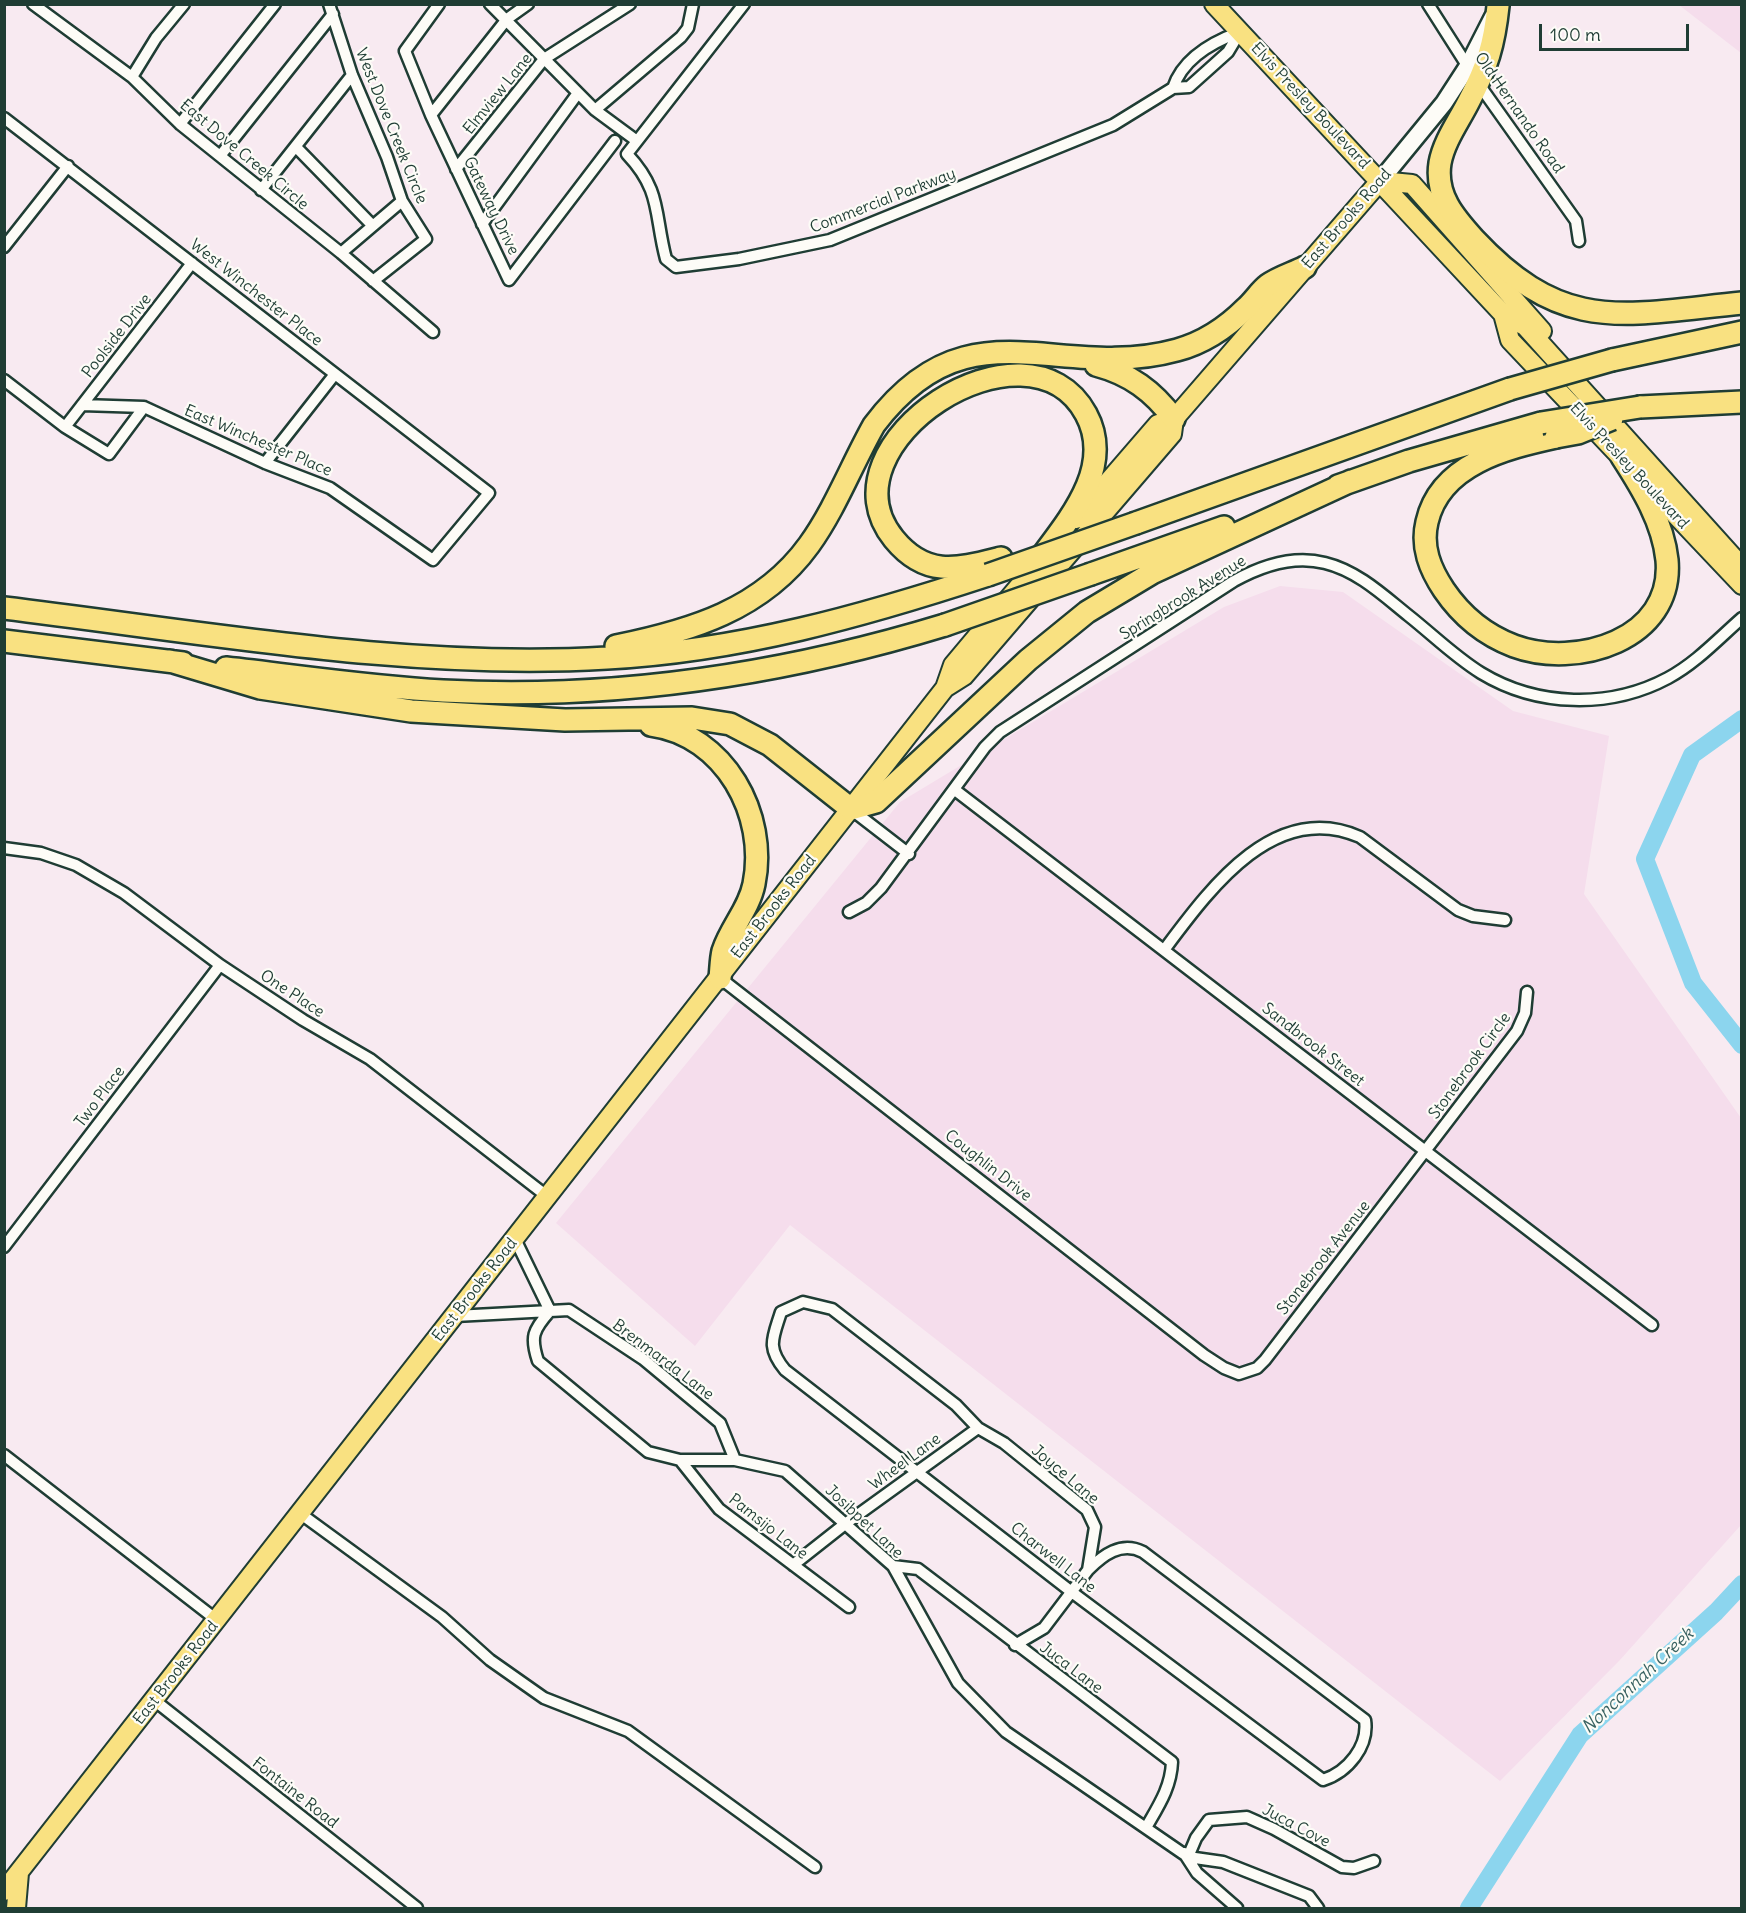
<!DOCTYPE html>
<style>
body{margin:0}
#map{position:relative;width:1746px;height:1913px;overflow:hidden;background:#f8eaf1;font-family:Delius,sans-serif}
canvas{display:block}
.frame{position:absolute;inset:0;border:6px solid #1f3d34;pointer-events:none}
.scale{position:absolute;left:1539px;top:24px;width:150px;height:27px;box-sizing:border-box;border:3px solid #1f3d34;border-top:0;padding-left:8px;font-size:18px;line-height:21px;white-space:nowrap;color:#1f3d34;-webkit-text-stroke:4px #fdfcf7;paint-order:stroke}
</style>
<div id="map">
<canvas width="1746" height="1913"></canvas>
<div class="frame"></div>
<div class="scale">100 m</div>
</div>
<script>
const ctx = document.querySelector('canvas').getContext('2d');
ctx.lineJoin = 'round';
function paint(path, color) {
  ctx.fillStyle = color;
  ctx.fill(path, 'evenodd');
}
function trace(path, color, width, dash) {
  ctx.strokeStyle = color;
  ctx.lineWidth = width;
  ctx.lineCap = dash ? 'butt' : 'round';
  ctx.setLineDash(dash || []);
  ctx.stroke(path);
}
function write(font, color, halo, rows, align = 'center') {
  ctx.font = font + ' Delius,sans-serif';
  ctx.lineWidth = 4.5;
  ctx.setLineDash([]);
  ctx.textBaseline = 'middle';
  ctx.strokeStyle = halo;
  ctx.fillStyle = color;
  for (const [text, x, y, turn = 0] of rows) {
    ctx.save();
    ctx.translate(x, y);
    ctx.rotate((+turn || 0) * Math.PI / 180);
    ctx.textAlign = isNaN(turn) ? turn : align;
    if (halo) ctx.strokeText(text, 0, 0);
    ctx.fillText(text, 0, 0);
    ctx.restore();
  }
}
const built = new Path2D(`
 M1679 5H1741V53Z
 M1280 586 1343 592 1513 711 1609 736 1584 894 1741 1118V1525L1619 1661 1500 1781 790 1225 695 1346 556 1223 900 802 1224 607Z`);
const river = new Path2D(`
 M1742 719 1692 755 1645 859 1693 983 1742 1045
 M1469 1908 1580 1735 1716 1612 1742 1584`);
const street = new Path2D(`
 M33 4 132 77 180 124 341 253 433 332
 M329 4 352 75 387 157 402 201 426 239 373 281
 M439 4 405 51 431 115 509 280 615 141
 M490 4 595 110 637 141
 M744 4 627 154C662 191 654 214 666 259L676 267 739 259 830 240 1113 125 1173 88
 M1428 4 1470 70
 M1240 32 1228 52 1189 87 1173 88C1183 58 1212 42 1240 32Z
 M132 77 156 38 184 4
 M1478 83 1576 221 1579 241
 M595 110 681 37 688 28 693 4
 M431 115 507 19 528 4
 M4 118 489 493 433 560 330 488 265 463 144 407 82 405
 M180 124 275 4
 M296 147 372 225
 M220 156 333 14
 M456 169 544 59 630 4
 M261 190 352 75
 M482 224 578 93
 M4 247 68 166
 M341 253 402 201
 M4 380 65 427 109 454 144 407
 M65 427 192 263
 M265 463 335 374
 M955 790 1652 1325
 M852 810 909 854
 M4 848 41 853 76 865 124 893 220 965 303 1020 370 1059 548 1197
 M849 912 866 903 881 888 985 747 1000 732 1234 581C1261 566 1294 555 1325 563 1358 571 1384 596 1409 616 1433 635 1455 657 1481 673 1537 707 1610 709 1668 678 1696 663 1718 639 1742 618
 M1164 950C1209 890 1274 799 1360 837L1458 910 1473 916 1505 920
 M720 978 1204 1355 1224 1368 1239 1374 1257 1368 1265 1360 1517 1031 1525 1013 1527 992
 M515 1239 550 1311
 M4 1247 220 965
 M803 1302 832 1309 956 1405 978 1428 1004 1443 1087 1510 1095 1527 1088 1570C1103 1555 1121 1541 1143 1552L1365 1720C1369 1746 1348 1772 1323 1780L1073 1593 785 1370C766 1347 773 1338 781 1312Z
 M550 1311C533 1330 530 1337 538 1361L648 1452 680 1460H735L785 1471 893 1566 958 1683 1006 1732 1188 1857 1223 1862 1309 1896 1318 1908
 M455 1316 569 1310 643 1359 720 1423 735 1460
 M4 1455 218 1621
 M680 1460 719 1509 849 1607
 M301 1514 442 1617 490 1660 544 1698 628 1731 815 1867
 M793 1565 845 1524 978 1428
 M893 1566 918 1569 1172 1762C1171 1787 1159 1805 1147 1826
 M1015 1645 1044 1628 1088 1570
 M154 1700 417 1908
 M1184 1853 1197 1873 1237 1908
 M1188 1857 1196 1838 1209 1820 1247 1817 1274 1829 1342 1867 1354 1868 1374 1861`);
const secondary = new Path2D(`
 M1380 181 1444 103 1468 66 1493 17`);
const primary = new Path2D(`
 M1214 4 1503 314 1525 326 1742 567
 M1380 181 1412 184 1542 331
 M1503 314 1510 340 1742 585
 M1076 519 1158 424 1174 419
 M945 688 964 676 1172 434 1174 419 1380 181
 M4 1891 945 688 953 665 1041 560
 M16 1908 19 1873`);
const highway = new Path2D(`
 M1498 6C1494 45 1487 67 1469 101 1459 121 1444 141 1440 163 1435 195 1454 217 1474 239 1564 335 1622 315 1742 303
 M1612 360 1742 332
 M1096 365C1130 374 1153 391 1174 419
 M1640 407 1742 402
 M1556 437C1506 448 1440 464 1427 522 1421 547 1430 569 1444 590 1461 615 1485 635 1514 646 1576 669 1674 640 1667 560 1663 522 1642 488 1622 457
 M1338 486 1409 461 1541 423
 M1136 523 1510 389
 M1001 558C957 569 926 578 894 539 816 444 1028 307 1086 414 1117 471 1062 527 1031 571
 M1091 574 1224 527
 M4 608C203 632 408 670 607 658 739 651 863 616 988 575
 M4 641 183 663
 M616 646C690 631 762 610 809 545 835 509 852 464 874 425 969 299 1057 383 1177 350 1203 343 1227 327 1246 308 1254 301 1260 291 1268 285 1279 277 1294 273 1305 267
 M170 661 260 688 411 711 565 720 692 718 730 724 770 745 851 809 876 802 1028 660 1087 612 1152 573 1351 481
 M226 668C298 676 370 687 443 691 615 700 781 675 945 625
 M651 725C725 735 768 815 754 884 749 909 731 927 723 951 721 959 721 969 720 978`);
const highwayBridge = new Path2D(`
 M1510 389 1612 360
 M1541 423 1640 407
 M1556 437 1578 433 1612 419
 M988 575 1136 523
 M945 625 1091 574`);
const streetNames = [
 ["Elmview Lane",498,94,-51],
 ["Elvis Presley Boulevard",1310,106,47],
 ["Old Hernando Road",1519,113,55],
 ["West Dove Creek Circle",391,126,68],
 ["East Dove Creek Circle",244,155,40],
 ["Commercial Parkway",883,201,-21],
 ["Gateway Drive",491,206,64],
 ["East Brooks Road",1347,219,-49],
 ["West Winchester Place",256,293,38],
 ["Poolside Drive",117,336,-52],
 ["East Winchester Place",258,441,23],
 ["Elvis Presley Boulevard",1629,466,47],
 ["Springbrook Avenue",1183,598,-32],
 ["East Brooks Road",774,907,-52],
 ["One Place",292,994,33],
 ["Sandbrook Street",1313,1045,38],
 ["Stonebrook Circle",1470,1066,-54],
 ["Two Place",100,1097,-53],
 ["Coughlin Drive",988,1166,38],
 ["Stonebrook Avenue",1324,1258,-52],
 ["East Brooks Road",475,1290,-52],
 ["Brenmarda Lane",663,1360,37],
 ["Wheel Lane",905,1462,-36],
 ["Joyce Lane",1065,1475,40],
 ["Josibpet Lane",864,1522,43],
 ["Pamsijo Lane",768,1527,38],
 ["Charwell Lane",1053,1558,38],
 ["Juca Lane",1071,1668,37],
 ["East Brooks Road",176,1673,-52],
 ["Fontaine Road",295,1793,38],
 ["Juca Cove",1296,1826,28]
];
const waterNames = [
 ["Nonconnah Creek",1638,1681,-43]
];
paint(built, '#f5ddec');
trace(river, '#8cd5ee', 18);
trace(street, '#1f3d34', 15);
trace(secondary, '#1f3d34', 21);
trace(primary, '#1f3d34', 22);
trace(highway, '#1f3d34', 26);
trace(street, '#fdfcf7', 10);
trace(secondary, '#fdfcf7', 16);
trace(primary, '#f9e181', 18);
trace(highway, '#f9e181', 21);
trace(highwayBridge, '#1f3d34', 26, []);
trace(highwayBridge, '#f9e181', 21);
write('16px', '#1f3d34', '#fdfcf7', streetNames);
write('italic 18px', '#3a6362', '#fdfcf7', waterNames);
</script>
